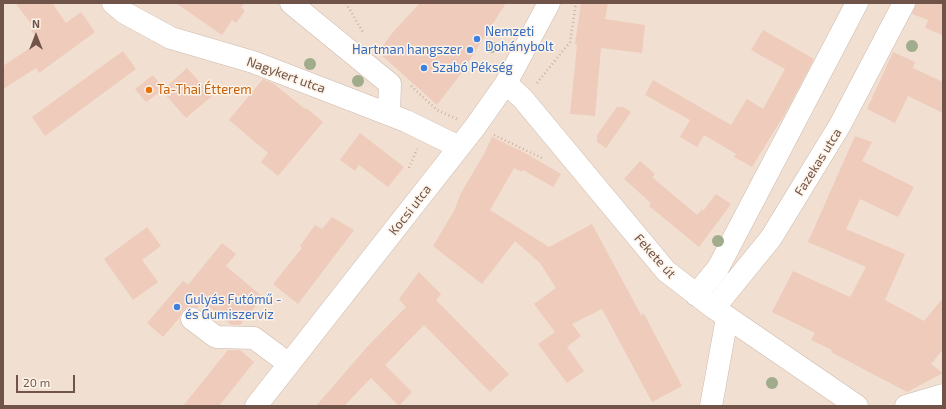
<!DOCTYPE html>
<meta charset="utf-8">
<style>
body{margin:0}
#map{position:relative;width:946px;height:409px;overflow:hidden;background:#faefe2;font-family:"Exo 2",sans-serif}
canvas{display:block}
.frame{position:absolute;inset:0;border:4px solid #70544a;pointer-events:none}
.north{position:absolute;left:16px;top:16px;width:40px;height:40px;-webkit-text-stroke:3px #fef3e8;paint-order:stroke;rotate:0deg;font-size:11px;font-weight:700;line-height:16px;text-align:center;color:#70544a}
.north::after{content:'';display:block;margin:auto;width:14px;height:18px;background:#70544a;clip-path:polygon(50% 0,100% 100%,50% 72%,0 100%)}
.scale{position:absolute;left:16px;top:375px;width:59px;height:18px;box-sizing:border-box;border:2px solid #70544a;border-top:0;padding-left:5px;font-size:12px;line-height:14px;white-space:nowrap;color:#70544a;-webkit-text-stroke:3px #fef3e8;paint-order:stroke}
</style>
<div id="map">
<canvas width="946" height="409"></canvas>
<div class="frame"></div>
<div class="north">N</div>
<div class="scale">20 m</div>
</div>
<script>
const ctx = document.querySelector('canvas').getContext('2d');
ctx.lineJoin = 'round';
function paint(path, color) {
  ctx.fillStyle = color;
  ctx.fill(path, 'evenodd');
}
function trace(path, color, width, dash) {
  ctx.strokeStyle = color;
  ctx.lineWidth = width;
  ctx.lineCap = dash ? 'butt' : 'round';
  ctx.setLineDash(dash || []);
  ctx.stroke(path);
}
function write(font, color, halo, rows, align = 'center') {
  ctx.font = font + ' "Exo 2",sans-serif';
  ctx.lineWidth = 3;
  ctx.setLineDash([]);
  ctx.textBaseline = 'middle';
  ctx.strokeStyle = halo;
  ctx.fillStyle = color;
  for (const [text, x, y, turn = 0] of rows) {
    ctx.save();
    ctx.translate(x, y);
    ctx.rotate((+turn || 0) * Math.PI / 180);
    ctx.textAlign = isNaN(turn) ? turn : align;
    if (halo) ctx.strokeText(text, 0, 0);
    ctx.fillText(text, 0, 0);
    ctx.restore();
  }
}
const residential = new Path2D(`
 M3 3H943V406H3Z`);
const building = new Path2D(`
 M15 3H52L66 23 81 12 95 32 39 73 36 68 3 89V66L39 42 31 30 34 27Z
 M176 3H245L241 7 245 11 236 23 232 20 222 35Z
 M420 3H506L460 75 437 105 378 52 394 31Z
 M581 3H608L605 19 645 25 642 53 601 48 595 116 570 114 577 45 575 44Z
 M916 3H943V35L925 28 928 20 912 14Z
 M763 30 814 59 786 112 752 167 734 157 736 154 704 135 697 147 680 137 690 120 645 95 653 80 731 125 747 99 763 109 785 69 751 50Z
 M123 51 136 69 45 136 32 117Z
 M893 52 915 62 913 68 943 82V113L908 96 895 123 867 109Z
 M187 68 212 96 186 118 162 91Z
 M153 75 164 89 146 102 135 89Z
 M263 79 274 84 305 109 306 108 323 122 278 176 261 162 268 153 229 120Z
 M617 107H623L631 112 606 148 597 142V135Z
 M360 133 404 167 388 187 359 165 355 171 340 160Z
 M855 136 872 142 862 161 914 187 898 217 860 199 846 229 905 254 885 300 924 321 943 298V349L931 364 943 373 907 392 831 352 832 350 811 340 815 333 772 312 793 271 850 297 866 267 808 242Z
 M492 137 525 153 561 174 553 187 523 170 522 172 514 168 490 210 549 247 592 224 641 315 644 314 682 386 652 402 602 309 572 324 581 336 567 347 584 371 567 383 538 344 555 332 534 304 556 288 540 263 515 241 482 284 433 246 454 211 461 193 484 154Z
 M640 161 655 174 652 177 697 215 702 209 703 211 716 194 731 204 699 247 649 206 651 203 624 179Z
 M332 217 354 230 298 304 273 284 302 248 300 246 315 225 322 229Z
 M147 227 161 246 142 260 158 282 133 300 104 259Z
 M222 243 236 254 226 266 263 297 240 325H231L203 301 197 308 193 307H187L182 311 180 317 163 337 147 323 183 281 188 285Z
 M419 272 441 294 436 300 509 374 490 392 424 325 385 365 412 392 399 406 371 378 344 406H316L367 347 406 307 399 299Z
 M228 350H240L254 362 219 406H183Z`);
const path = new Path2D(`
 M346 3 364 34
 M537 83 570 42 576 3
 M411 86 437 110 457 119
 M494 135 544 159
 M409 168 417 149`);
const minor = new Path2D(`
 M113 3 125 13 171 38 253 62 406 121 459 147
 M291 3 390 84 389 114
 M506 83 523 99 666 271 714 308 857 406
 M696 295 718 268 857 3
 M714 308 771 238 840 125 904 3
 M192 319 216 337 254 338 289 364
 M256 406 475 127 506 83 549 3
 M711 406 727 318
 M906 406 943 395`);
const trees = [
 [912,46],
 [491,47],
 [310,64],
 [358,81],
 [718,241],
 [772,383]
];
const markers = [
 [477,39,4,"#3f7fe0"],
 [470,50,4,"#3f7fe0"],
 [424,68,4,"#3f7fe0"],
 [149,90,4,"#e8710a"],
 [177,307,4,"#3f7fe0"]
];
const shopNames = [
 ["Nemzeti",485,32],
 ["Dohánybolt",485,47],
 ["Hartman hangszer",462,50,"right"],
 ["Szabó Pékség",432,68],
 ["Gulyás Futómű -",185,300],
 ["és Gumiszerviz",185,315]
];
const streetNames = [
 ["Nagykert utca",286,75,20],
 ["Fazekas utca",818,162,-58],
 ["Kocsi utca",410,210,-52],
 ["Fekete út",655,256,48]
];
const foodNames = [
 ["Ta-Thai Étterem",157,90]
];
paint(residential, '#f1e0d1');
paint(building, '#eecbbb');
trace(minor, '#cdb8ac', 23);
trace(path, '#d2ae9f', 2.5, [1, 3]);
trace(minor, '#fff', 22);
ctx.fillStyle = '#a0ac8b';
for (const [x, y] of trees) {
  ctx.beginPath();
  ctx.arc(x, y, 6, 0, 2 * Math.PI);
  ctx.fill();
}
for (const [x, y, r, color] of markers) {
  const dot = new Path2D();
  dot.arc(x, y, r, 0, 2 * Math.PI);
  ctx.fillStyle = color;
  ctx.fill(dot);
  trace(dot, '#fef3e8', 1.5);
}
write('13px', '#366cbe', '#fef3e8', shopNames, 'left');
write('13px', '#70544a', '#fef3e8', streetNames);
write('13px', '#c56008', '#fef3e8', foodNames, 'left');
</script>
